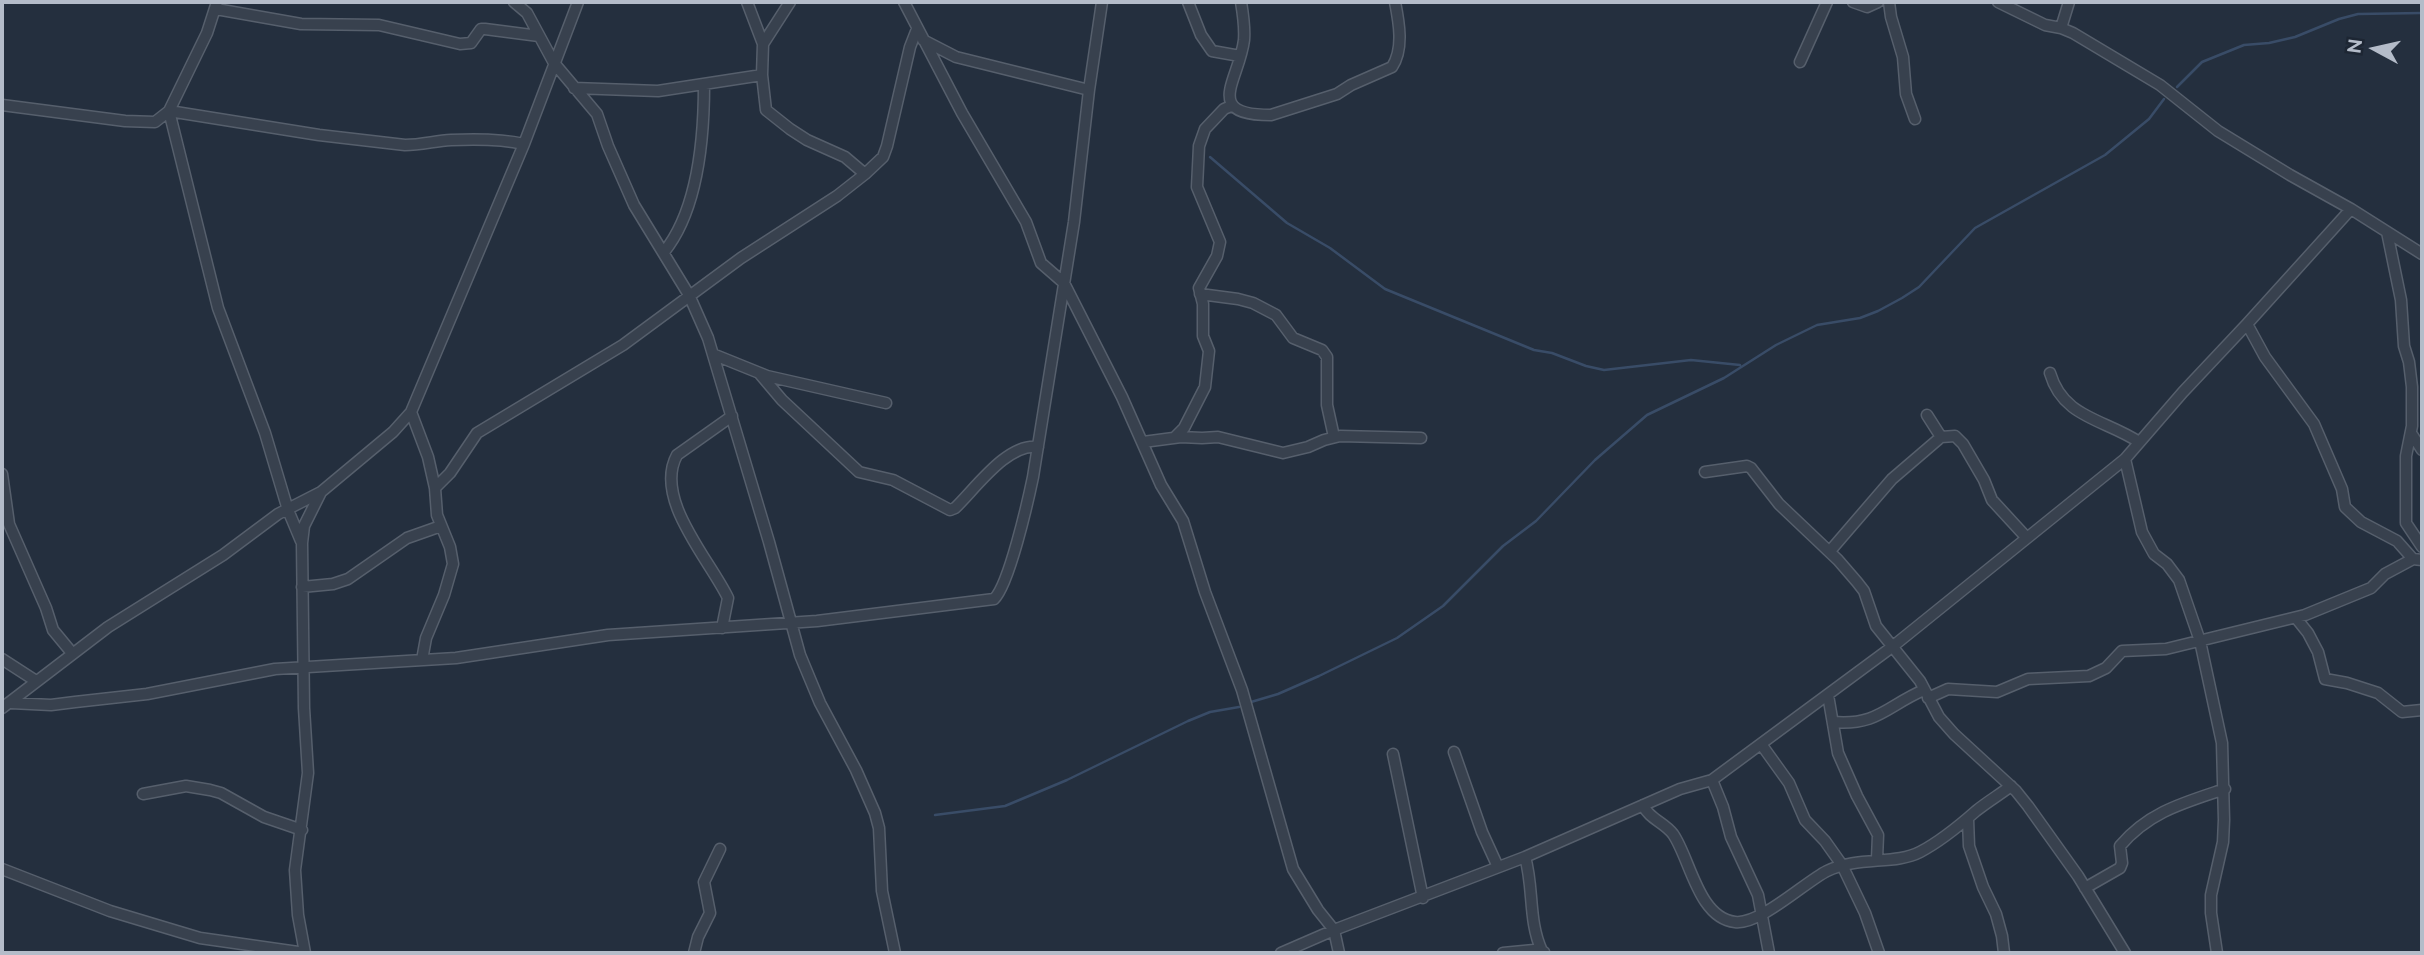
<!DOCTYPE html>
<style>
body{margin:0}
#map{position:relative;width:2424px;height:955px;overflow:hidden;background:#242f3e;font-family:Raleway,sans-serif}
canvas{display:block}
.frame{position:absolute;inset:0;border:4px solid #b4bcc9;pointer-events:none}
.north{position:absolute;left:2340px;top:14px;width:70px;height:70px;-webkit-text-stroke:5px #1d2633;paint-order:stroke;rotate:278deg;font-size:19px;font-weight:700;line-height:28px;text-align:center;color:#b4bcc9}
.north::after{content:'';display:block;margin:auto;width:24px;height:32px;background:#b4bcc9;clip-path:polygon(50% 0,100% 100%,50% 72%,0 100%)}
</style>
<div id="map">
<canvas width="2424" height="955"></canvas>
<div class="frame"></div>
<div class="north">N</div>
</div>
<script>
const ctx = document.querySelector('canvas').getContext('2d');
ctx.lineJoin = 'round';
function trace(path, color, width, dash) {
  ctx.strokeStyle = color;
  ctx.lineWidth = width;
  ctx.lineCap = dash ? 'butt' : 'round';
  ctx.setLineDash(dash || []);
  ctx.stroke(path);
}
const stream = new Path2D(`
 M2177 87 2202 62 2244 45 2269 43 2295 37 2339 19 2358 14 2422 13
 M1210 157 1287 223 1330 248 1385 289 1534 350 1552 353 1586 366 1604 370 1691 360 1740 365
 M1251 702 1278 694 1319 676 1397 638 1443 606 1503 546 1536 521 1595 460 1647 415 1724 378 1776 345 1817 325 1860 318 1878 311 1902 298 1919 287 1975 228 2105 155 2149 119 2164 99
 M935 815 1005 806 1067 780 1188 721 1210 712 1239 707`);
const street = new Path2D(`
 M514 2 527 13 554 63 597 114 608 146 634 205 689 295 708 338 769 542 800 655 820 703 856 770 875 813 879 828 882 891 895 953
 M747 2 763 44 762 75 766 110 790 129 807 140 845 157 865 174
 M904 2 962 113 1026 222 1041 263 1064 283 1122 397 1161 485 1183 521 1205 592 1242 690 1293 869 1318 910 1334 930 1339 953
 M1188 2 1201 35 1212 51 1240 56
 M1241 2C1243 14 1245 28 1244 40 1239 81 1202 115 1271 115L1337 94 1351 85 1392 67C1404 49 1399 22 1395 2
 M1853 2 1867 7 1878 2
 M1889 2 1891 17 1903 57 1906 94 1915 119
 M1998 2 2045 25 2061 28 2073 33 2160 85 2218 131 2290 175 2351 209 2422 254
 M216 9 301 24 379 25 460 44 471 43 481 29H485L539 36
 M2061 28 2069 2
 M923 40 956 57 1089 90
 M763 44 790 2
 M1800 62 1827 2
 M574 88 658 91 762 75
 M2 105 125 121 155 122 169 111 207 33 217 2
 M169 111 218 308 265 433 288 510 301 541
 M169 111 319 135 405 145C421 145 435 141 451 140 473 139 502 139 524 144
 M2387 232 2401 300 2404 346 2409 362 2412 387V426L2406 456V523L2422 547
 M664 252C698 210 704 137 704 85
 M1200 294 1238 299 1253 303 1276 315 1293 338 1322 350 1327 357V405L1334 437
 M2247 324 2265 357 2314 424 2342 489 2345 507 2361 522 2397 541 2413 559 2422 560
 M715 355 767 376 886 403
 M2050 373C2063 418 2104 419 2139 442
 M760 374 782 400 859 472 893 480 950 510 955 508C975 489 1008 442 1038 447
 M411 412 428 457 435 488 437 515 450 547 453 564 444 595 426 638 422 660
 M1927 415 1941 437
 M2411 433 2422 450
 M1175 437 1184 428 1205 387 1209 351 1203 336V304L1199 288 1217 256 1220 242 1197 187 1199 146 1205 129 1224 109 1231 106
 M1143 442 1181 437 1202 438 1218 437 1283 453 1308 447 1324 440 1340 436 1421 438
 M2125 459 2142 532 2154 554 2167 564 2179 580 2200 641 2222 743 2224 820 2223 842 2211 895V913L2217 953
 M1705 472 1747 466 1751 468 1779 504 1838 560 1857 582 1864 591 1876 626 1920 681 1939 717 1954 734 2016 791 2028 806 2078 876 2125 953
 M2 474 9 524 46 608 53 630 72 653
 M435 488 450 473 477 433 623 345 741 258 837 196 865 174 883 157 887 146 910 47 917 29
 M1830 551 1892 479 1941 437 1955 436 1963 444 1984 480 1992 500 2026 537
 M302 587 333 584 348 579 407 538 441 526
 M2296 618 2308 633 2318 652 2325 679 2347 683 2378 693 2402 712 2422 710
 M722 628 728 598C710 560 653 499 677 455L732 416
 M2 659 36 681
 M1828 695 1838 753 1857 796 1878 835 1877 859
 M1928 698 1948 689 1997 692 2028 679 2089 676 2106 668 2122 651 2166 649 2305 615 2371 588 2385 574 2413 559
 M11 703 51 705 75 702 147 694 275 669 456 658 608 635 817 621 994 599C1009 585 1028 501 1033 477L1074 222 1089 90 1102 2
 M2 708 108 627 223 555 278 514 321 492 393 432 411 412 524 144 578 2
 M1833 722C1878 726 1888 705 1924 690
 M1761 744 1789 783 1805 820 1825 841 1842 865 1865 913 1879 953
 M1454 752 1482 832 1498 867
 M1393 754 1423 898
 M1712 780 1723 807 1731 837 1758 895 1769 953
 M143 794 186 786 210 790 221 793 264 817 302 830
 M1643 805C1649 819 1664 822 1673 834 1690 858 1698 918 1735 922 1760 925 1805 882 1827 871 1858 856 1895 865 1920 852 1941 841 1959 826 1976 811 1987 802 1999 795 2011 786
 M1968 819 1969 846 1983 887 1996 914 2002 936 2004 953
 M1525 857C1534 888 1528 921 1542 951
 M2 869 110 911 200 938 305 953
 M2085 888 2120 868 2122 863 2120 846C2149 812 2183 803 2225 789
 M305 953 298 915 295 870 308 773 304 708 302 543 304 526 321 492
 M694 953 698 937 710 913 704 882 720 849
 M1281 953 1334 930 1525 857 1680 789 1712 780 1892 647 2125 459 2183 392 2247 324 2351 209
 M1503 953 1534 950 1544 952`);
trace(stream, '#394c67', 2.5);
trace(street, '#565f6c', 13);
trace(street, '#38414e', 10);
</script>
